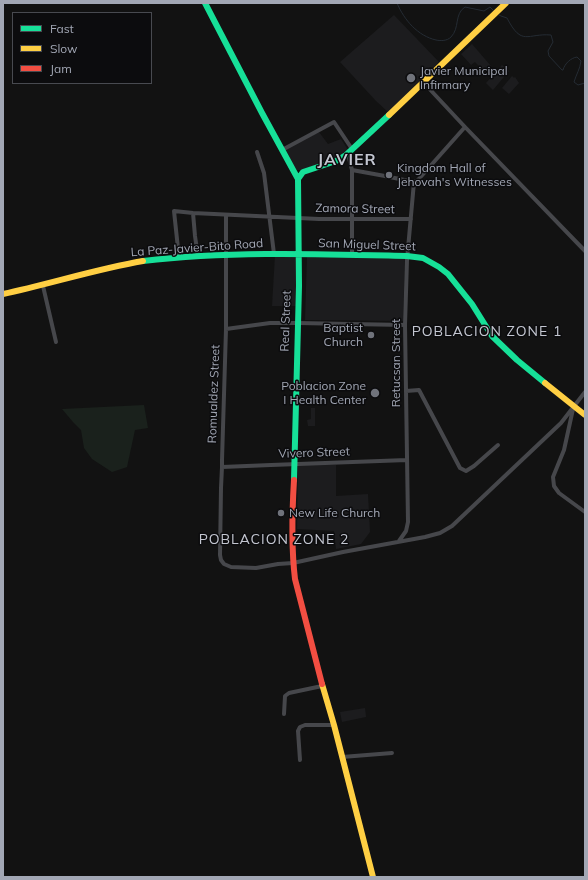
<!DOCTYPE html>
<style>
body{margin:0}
#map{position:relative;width:588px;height:880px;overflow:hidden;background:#121212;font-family:Mulish,sans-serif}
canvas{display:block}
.frame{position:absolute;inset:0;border:4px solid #a2a7b4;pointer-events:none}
.legend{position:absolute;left:12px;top:12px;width:140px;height:72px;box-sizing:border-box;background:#0c0c0e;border:1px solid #484a50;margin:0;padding:5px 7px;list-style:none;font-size:12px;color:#a2a7b4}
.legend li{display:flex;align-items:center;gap:8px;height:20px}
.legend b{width:20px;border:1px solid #484a50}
</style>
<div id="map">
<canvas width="588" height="880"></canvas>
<div class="frame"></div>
<ul class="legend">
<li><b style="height:5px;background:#16e098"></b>Fast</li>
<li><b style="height:5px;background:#ffcf43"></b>Slow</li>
<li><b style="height:5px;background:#f24e42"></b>Jam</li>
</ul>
</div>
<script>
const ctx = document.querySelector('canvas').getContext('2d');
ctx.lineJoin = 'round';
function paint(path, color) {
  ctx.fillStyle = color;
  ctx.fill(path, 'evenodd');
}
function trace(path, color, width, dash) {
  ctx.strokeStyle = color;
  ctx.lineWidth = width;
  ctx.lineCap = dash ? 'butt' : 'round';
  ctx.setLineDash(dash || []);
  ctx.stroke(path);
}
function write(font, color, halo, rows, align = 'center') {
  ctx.font = font + ' Mulish,sans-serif';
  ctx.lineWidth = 3;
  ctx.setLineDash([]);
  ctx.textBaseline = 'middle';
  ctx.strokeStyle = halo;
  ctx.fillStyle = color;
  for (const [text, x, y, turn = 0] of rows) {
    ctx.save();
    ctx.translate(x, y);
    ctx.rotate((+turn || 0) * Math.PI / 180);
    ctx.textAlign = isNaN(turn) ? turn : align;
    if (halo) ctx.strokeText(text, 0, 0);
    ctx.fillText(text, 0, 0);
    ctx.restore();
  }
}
const built = new Path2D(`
 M394 15 439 62 422 81 388 112 376 101 340 62Z
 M472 44 491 66 480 77 476 72 480 67 475 62 471 65 461 54Z
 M502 65 509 71 493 90 486 83Z
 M512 76 514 78 515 77 519 83 509 94 502 88Z
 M319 132 328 144 341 139 348 150 339 157 301 170H297L294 168 283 150Z
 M275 255 298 256 296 306H272Z
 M307 257 405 258 403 321 305 320Z
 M311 408H315V426H308L307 420 311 419Z
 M298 464 336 465V496L368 494 370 532 361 544 336 549 334 531 297 529Z
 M365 708 366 717 342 722 340 712Z`);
const green = new Path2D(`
 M144 405 148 428 135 430 127 467 112 472 92 459 84 448 81 430 73 422 62 409Z`);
const stream = new Path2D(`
 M397 3C404 20 418 36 436 40 441 41 447 41 451 37 460 28 454 14 465 7L484 11 490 7 493 10
 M499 15 501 16 507 18C522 47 527 33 551 35L553 42 548 51 549 56 562 70H563C565 63 571 58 577 57L581 61C580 69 576 75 574 82L578 85 585 83`);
const street = new Path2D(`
 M423 82 465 127 585 251
 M282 150 334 122 352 149
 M257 152 264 173 274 254
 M346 155 349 158 352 170V255
 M352 170 385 176 414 182 417 181 465 127
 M193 213 195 236 198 257
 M226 215V329L222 460V467L221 488 220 555 221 560 224 564 231 567 256 568 278 564 293 563 343 552 425 537 440 533 452 526 561 423 585 392
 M179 258 174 211 193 213 319 219H411
 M43 286 56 342
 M226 329 270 323H298L405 325
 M406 391 419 390 460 468 466 471 474 466 498 445
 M573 409 564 450 553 477 554 486 559 493 585 512
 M222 467 271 465 407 460
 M399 541 406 531 408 522 405 325 407 260 414 182
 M284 714 285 696 289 693 322 686
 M342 757 392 753
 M300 760 298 731 300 727 305 725H334`);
const fast = new Path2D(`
 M205 3 262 113 298 179
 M143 261C230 251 319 254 407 256L423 258 439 267 448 274 472 304 492 336 517 360 545 383
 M294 480 299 286 298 179 303 172 336 161 346 155 389 115`);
const slow = new Path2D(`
 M389 115 506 3
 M3 294C50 284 96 269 143 261
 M545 383 585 415
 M322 684 334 725 373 877`);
const jam = new Path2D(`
 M294 480C292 513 291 546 295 579L322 684`);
const markers = [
 [411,78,5,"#70737b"],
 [389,175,4,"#70737b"],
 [371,335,4,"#70737b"],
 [375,393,5,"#70737b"],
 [281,513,4,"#70737b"]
];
const poiNames = [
 ["Javier Municipal",420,71],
 ["Infirmary",420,85],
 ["Kingdom Hall of",397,168],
 ["Jehovah's Witnesses",397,182],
 ["Baptist",363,328,"right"],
 ["Church",363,342,"right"],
 ["Poblacion Zone",366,386,"right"],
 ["I Health Center",366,400,"right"],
 ["New Life Church",289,513]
];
const streetNames = [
 ["Zamora Street",355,209,1],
 ["San Miguel Street",367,245,2],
 ["La Paz-Javier-Bito Road",197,248,-4],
 ["Real Street",286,321,-88],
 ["Retucsan Street",396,363,-90],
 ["Romualdez Street",214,394,-88],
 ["Vivero Street",314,453,-2]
];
const quarterNames = [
 ["POBLACION ZONE 1",487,332],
 ["POBLACION ZONE 2",274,540]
];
const districtNames = [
 ["JAVIER",347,160]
];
paint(built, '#1c1c1e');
paint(green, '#1a211c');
trace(stream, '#252c34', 1);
trace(street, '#46474b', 4);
trace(fast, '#16e098', 6);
trace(slow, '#ffcf43', 6);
trace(jam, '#f24e42', 6);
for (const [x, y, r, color] of markers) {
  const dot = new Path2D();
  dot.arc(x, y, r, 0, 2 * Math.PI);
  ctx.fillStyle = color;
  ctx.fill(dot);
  trace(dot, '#0c0c0e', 1.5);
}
write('12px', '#a2a7b4', '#0c0c0e', poiNames, 'left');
write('12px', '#a2a7b4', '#0c0c0e', streetNames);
ctx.letterSpacing = '1px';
write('14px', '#c3c6d0', '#0c0c0e', quarterNames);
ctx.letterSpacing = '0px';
ctx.letterSpacing = '1px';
write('bold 16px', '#c3c6d0', '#0c0c0e', districtNames);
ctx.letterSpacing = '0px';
</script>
